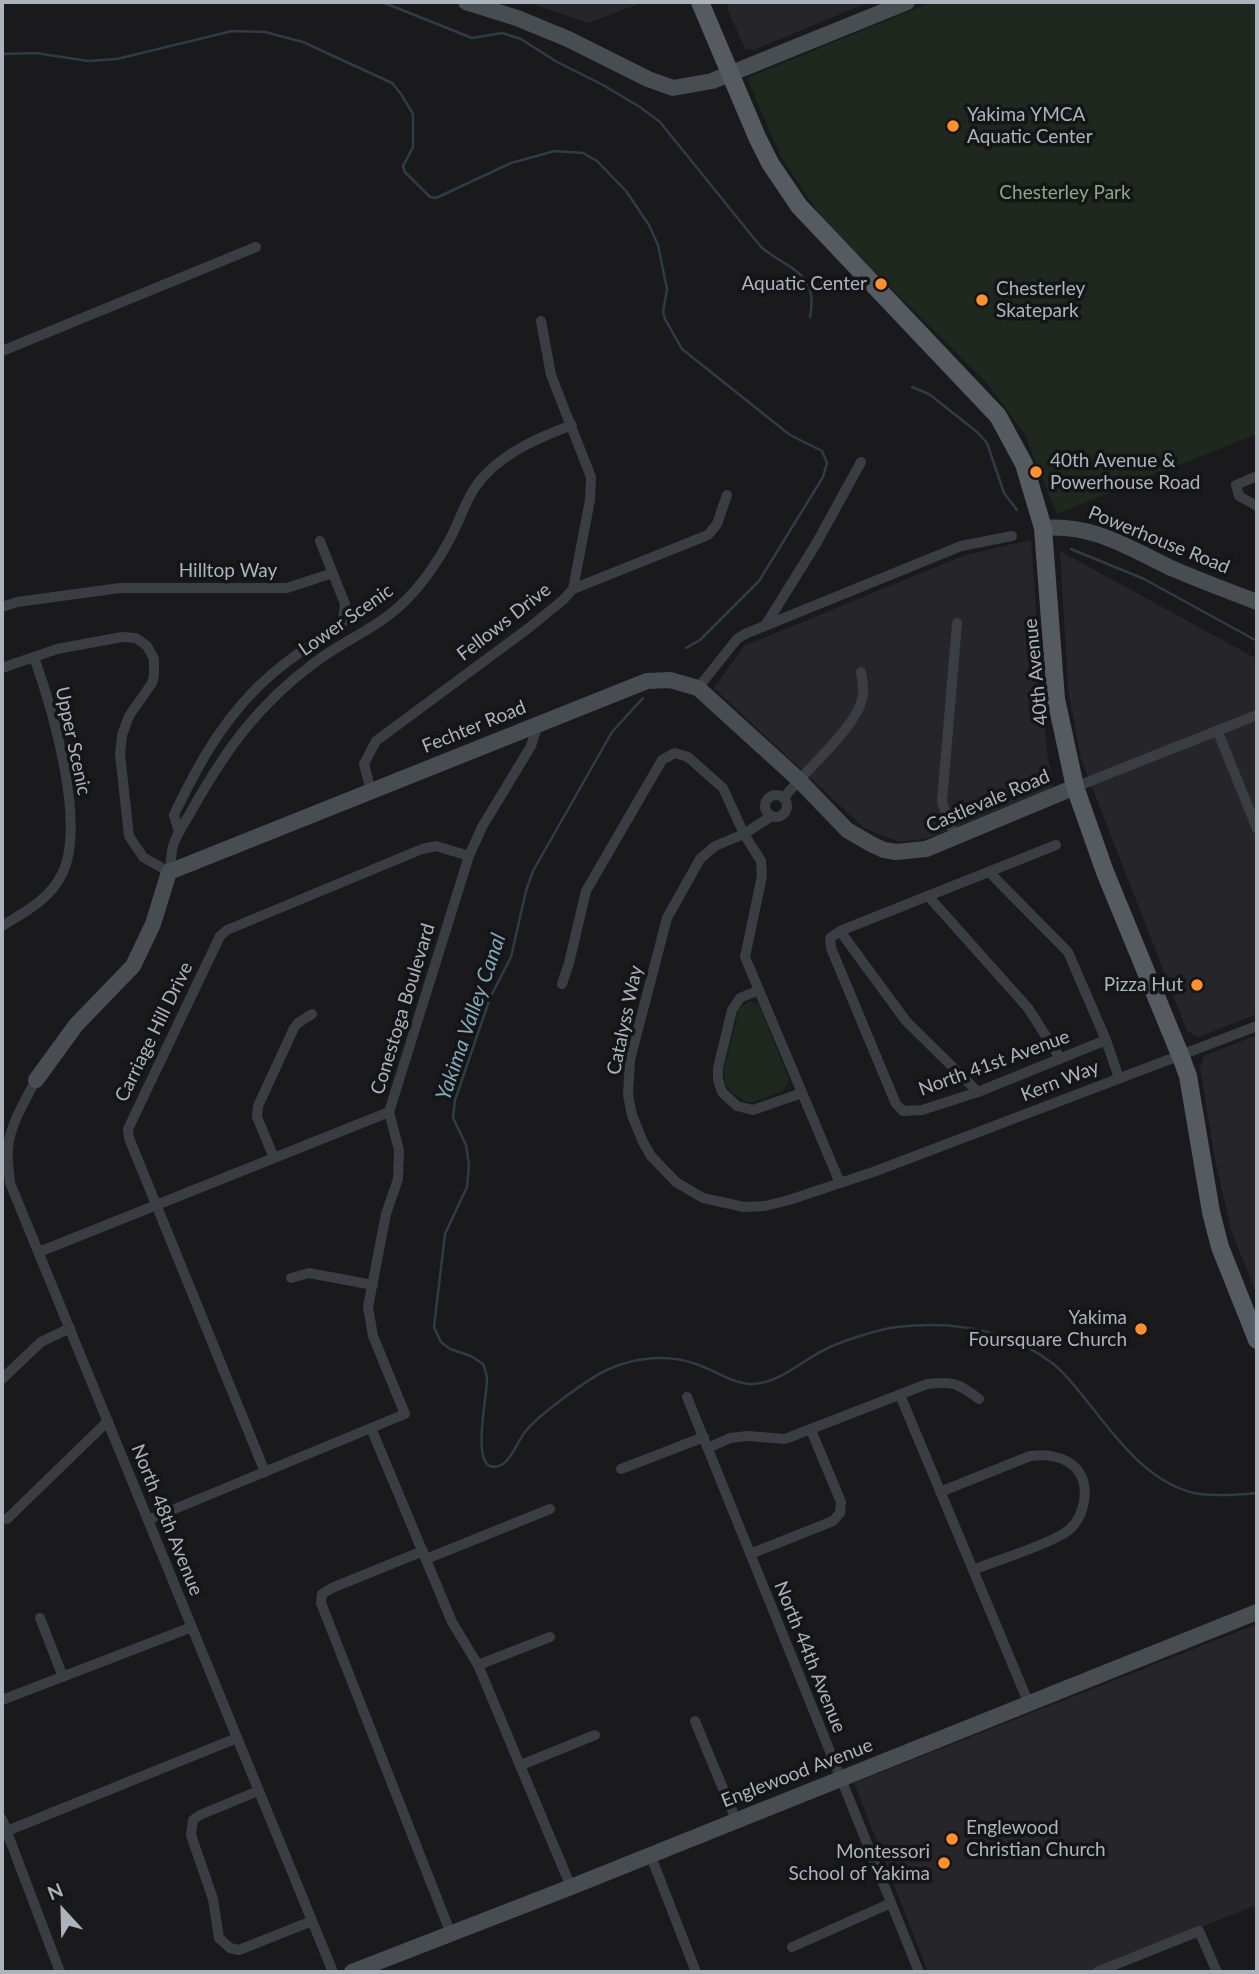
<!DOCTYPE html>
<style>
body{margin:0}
#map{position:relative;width:1259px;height:1974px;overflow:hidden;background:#1a1a1c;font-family:Lato,sans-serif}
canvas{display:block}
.frame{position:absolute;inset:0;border:4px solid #abb4bd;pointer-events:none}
.north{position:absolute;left:28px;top:1876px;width:70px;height:70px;-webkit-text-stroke:5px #151517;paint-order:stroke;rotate:338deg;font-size:19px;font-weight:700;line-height:28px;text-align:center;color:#abb4bd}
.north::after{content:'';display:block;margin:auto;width:24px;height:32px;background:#abb4bd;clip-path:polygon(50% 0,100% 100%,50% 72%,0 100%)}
</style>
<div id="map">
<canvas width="1259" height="1974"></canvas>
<div class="frame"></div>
<div class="north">N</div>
</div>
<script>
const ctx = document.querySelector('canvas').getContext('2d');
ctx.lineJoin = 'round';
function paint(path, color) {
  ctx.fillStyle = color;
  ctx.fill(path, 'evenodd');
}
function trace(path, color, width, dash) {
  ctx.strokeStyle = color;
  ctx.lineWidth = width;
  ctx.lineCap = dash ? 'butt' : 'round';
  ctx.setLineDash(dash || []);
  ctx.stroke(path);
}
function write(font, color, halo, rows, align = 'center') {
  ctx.font = font + ' Lato,sans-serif';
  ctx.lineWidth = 7;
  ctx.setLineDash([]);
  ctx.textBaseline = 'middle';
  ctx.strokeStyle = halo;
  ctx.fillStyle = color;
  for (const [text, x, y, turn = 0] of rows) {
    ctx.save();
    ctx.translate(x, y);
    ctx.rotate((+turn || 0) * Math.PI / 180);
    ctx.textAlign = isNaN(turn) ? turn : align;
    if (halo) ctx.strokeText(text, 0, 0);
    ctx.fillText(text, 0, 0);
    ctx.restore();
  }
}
const built = new Path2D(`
 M527 2H644L588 23Z
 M728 2H870L753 50 745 49 728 10Z
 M1031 540 1047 754 1054 784 1050 789 928 838 900 842 864 828 714 688 744 646 965 555Z
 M1060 551 1257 659V1014L1199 1037 1187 1031 1081 759 1068 689Z
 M1257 1035V1295L1231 1230 1215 1159 1200 1069 1204 1056Z
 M1257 1624V1905L1088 1972H928L854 1783Z`);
const green = new Path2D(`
 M932 2H1257V434L1057 514 1024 433 986 382 836 234 816 209 780 155 747 78Z
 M749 1001 759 1005 789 1080 783 1091 753 1102H747L732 1093 725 1083 724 1070 739 1009Z`);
const stream = new Path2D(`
 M382 2 472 38 502 33 521 39 557 62 603 85 640 107 660 122 761 247C788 270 819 271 810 317
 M2 54 36 53 88 61 117 59 232 31 265 32 303 42 392 83 401 94 413 114V147L403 166 405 172 430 197 436 198 511 163 555 151 583 153 597 161 626 191 649 225 658 245 667 289 663 312 665 319 682 349 790 435 822 451 827 463 823 477 759 581 700 640 686 648
 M912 387 929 394 977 432 987 443 1004 493 1017 510
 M1071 549 1144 579 1257 641
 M643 698 612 732 533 871 526 891 511 957 490 998 455 1100 453 1118 466 1145 469 1165 467 1187 445 1234 434 1327 441 1342 450 1349 471 1356 483 1364C485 1369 487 1375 487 1380 487 1395 473 1460 490 1466 508 1472 516 1443 525 1432 537 1416 590 1377 609 1369 636 1357 668 1354 696 1364 714 1370 731 1383 750 1384 778 1385 802 1360 826 1349 842 1341 879 1329 897 1327 951 1321 1007 1329 1052 1363 1067 1374 1079 1392 1091 1406 1118 1441 1149 1482 1194 1493 1214 1497 1237 1495 1257 1493`);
const street = new Path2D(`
 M2 351 256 247
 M1257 476 1236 485 1239 496 1257 506
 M573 589 708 535 717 524 727 495
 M2 607 17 602 120 588H287L333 573
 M765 626 816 544 861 462
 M2 668 57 649 122 637 136 638 147 646 154 659V676L152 683 129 716 122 735 120 754 129 836 143 857 169 872C171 863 171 854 173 846 177 832 187 820 193 808 227 748 259 704 314 663 344 640 380 627 406 600 424 582 440 558 452 535 462 515 469 491 485 475 509 450 540 437 572 425
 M698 688 737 639 745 634 961 546 1012 536
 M1218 732 1257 829
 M1075 787 1257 715
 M371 791 364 764 376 741 530 627 563 600 573 589 590 500 591 477 551 375 541 321
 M765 806a11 11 0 1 1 22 0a11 11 0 1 1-22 0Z
 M784 798C804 770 860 726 863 694 864 687 862 679 861 672
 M770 817 744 834 715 846 700 859 667 918 630 1060 628 1095 632 1115 643 1142 651 1156 676 1182 703 1198 744 1207 765 1206 789 1200 876 1171 1257 1026
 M179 832 174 815C199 762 227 712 273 673 295 654 320 640 343 622L345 604 320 541
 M955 837 942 802 957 623
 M1056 845 840 931 830 938 831 948 896 1104 903 1111 922 1110 978 1092 1106 1040
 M989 872 1068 952 1106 1040 1119 1078
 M929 897 1028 1008 1060 1058
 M2 926C25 912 50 899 62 874 87 824 52 708 34 657
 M840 931 906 1021 978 1092
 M562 984 569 963 586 891 662 760 675 753 688 757 723 788 744 834 761 861 762 876 745 957 840 1183
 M759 990 740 998 732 1010 718 1068V1080L722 1092 737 1106 753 1110 802 1093
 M36 1080C25 1101 10 1124 8 1148 7 1160 9 1172 10 1183L333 1972
 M274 1158 257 1117 258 1106 294 1028 298 1023 312 1014
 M39 1252 389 1112
 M291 1278 309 1273 373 1285
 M2 1379 41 1342 70 1328
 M900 1395 1029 1704
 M687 1397 919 1972
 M371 1428 452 1622 478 1665 571 1887
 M708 1448 730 1438 748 1436 785 1439 927 1384C953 1381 958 1383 979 1399
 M621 1469 704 1437
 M265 1472 129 1138 128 1129 220 936 227 930 422 849 436 846 469 856
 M940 1492 1030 1456C1047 1454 1068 1456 1079 1472 1091 1491 1083 1523 1063 1534 1039 1548 1000 1559 973 1570
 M7 1519 108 1421
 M148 1520 405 1414 373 1336 368 1307 386 1214 398 1179 399 1150 389 1112 469 856 482 827 531 746 538 724
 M423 1551 332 1588 322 1594 321 1603 451 1934
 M750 1554 833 1521 840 1513 841 1502 811 1430
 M426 1559 550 1509
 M40 1618 63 1677
 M478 1665 550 1637
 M2 1700 192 1627
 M695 1721 736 1820
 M521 1765 595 1735
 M258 1791 200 1815 193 1820 191 1835 213 1899 219 1938 230 1948 239 1950 312 1921
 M2 1819 60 1972
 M2 1833 237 1738
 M650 1854 696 1972
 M792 1947 891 1903
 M1097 1972 1199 1931 1217 1972`);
const secondary = new Path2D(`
 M466 2 517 18 568 39 648 79 673 88 712 81 907 2
 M1043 528C1093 524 1127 547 1171 568 1199 580 1228 591 1257 602
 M36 1080 76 1025 133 966 153 924 169 872 647 681 670 680 698 688 798 779 847 830 871 844 884 850 896 852 926 849 1075 787
 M352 1972 571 1887 1257 1612`);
const primary = new Path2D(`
 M700 2 757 137 770 163 799 206 998 416 1024 464 1043 528 1056 699 1075 787 1105 872 1181 1057 1188 1076 1211 1212 1220 1247 1257 1340`);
const markers = [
 [953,126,7,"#ff8f2f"],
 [881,284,7,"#ff8f2f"],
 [982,300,7,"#ff8f2f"],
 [1036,472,7,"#ff8f2f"],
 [1197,985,7,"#ff8f2f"],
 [1141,1329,7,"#ff8f2f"],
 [952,1839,7,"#ff8f2f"],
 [944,1863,7,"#ff8f2f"]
];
const poiNames = [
 ["Yakima YMCA",967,115],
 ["Aquatic Center",967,137],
 ["Aquatic Center",867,284,"right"],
 ["Chesterley",996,289],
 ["Skatepark",996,311],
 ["40th Avenue &",1050,461],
 ["Powerhouse Road",1050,483],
 ["Pizza Hut",1183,985,"right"],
 ["Yakima",1127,1318,"right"],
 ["Foursquare Church",1127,1340,"right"],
 ["Englewood",966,1828],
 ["Christian Church",966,1850],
 ["Montessori",930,1852,"right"],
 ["School of Yakima",930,1874,"right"]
];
const parkNames = [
 ["Chesterley Park",1065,193]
];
const streetNames = [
 ["Powerhouse Road",1159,540,22],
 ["Hilltop Way",228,571],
 ["Lower Scenic",346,620,-35],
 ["Fellows Drive",504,622,-38],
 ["40th Avenue",1036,672,-96],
 ["Fechter Road",474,727,-22],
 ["Upper Scenic",73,741,78],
 ["Castlevale Road",988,801,-23],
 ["Conestoga Boulevard",403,1009,-73],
 ["Catalyss Way",625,1020,-78],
 ["Carriage Hill Drive",154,1032,-64],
 ["North 41st Avenue",994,1063,-20],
 ["Kern Way",1060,1081,-21],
 ["North 48th Avenue",167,1520,68],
 ["North 44th Avenue",810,1657,68],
 ["Englewood Avenue",797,1773,-21]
];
const waterNames = [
 ["Yakima Valley Canal",471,1017,-71]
];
paint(built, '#26262a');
paint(green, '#1f281f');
trace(stream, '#2e3d42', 2.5);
trace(street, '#3a3d42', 10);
trace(secondary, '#484d52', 16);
trace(primary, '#565b61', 18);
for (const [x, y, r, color] of markers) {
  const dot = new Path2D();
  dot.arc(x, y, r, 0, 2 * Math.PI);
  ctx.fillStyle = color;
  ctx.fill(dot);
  trace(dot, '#151517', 2.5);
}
write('19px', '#abb4bd', '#151517', poiNames, 'left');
write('19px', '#87a981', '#151517', parkNames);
write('19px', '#abb4bd', '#151517', streetNames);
write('italic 21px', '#80abba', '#151517', waterNames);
</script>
